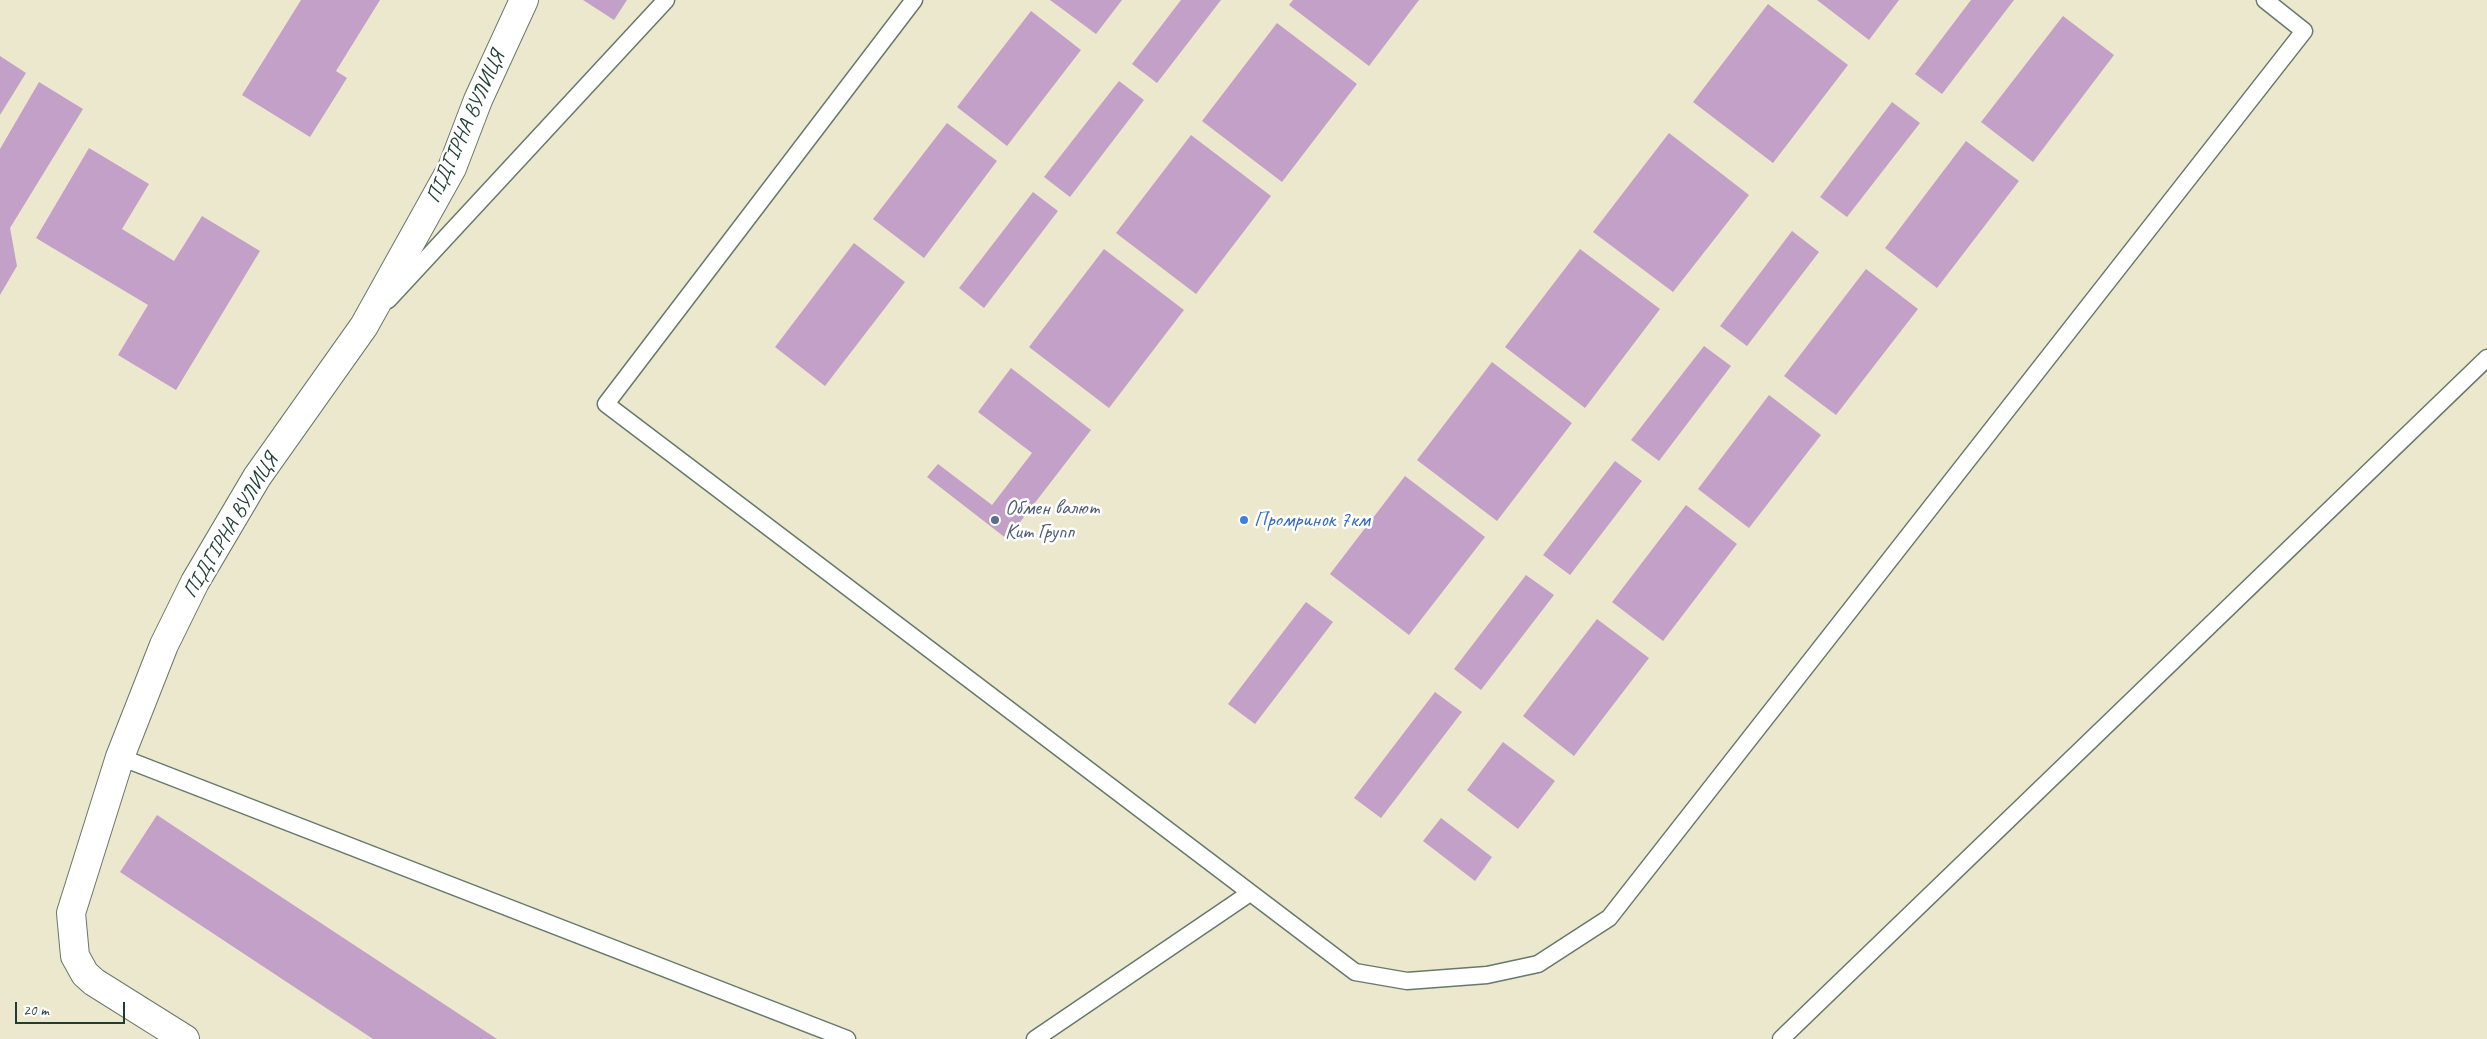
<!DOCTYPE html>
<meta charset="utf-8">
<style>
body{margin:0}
#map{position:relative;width:2487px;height:1039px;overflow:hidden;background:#ece8cd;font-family:Caveat,sans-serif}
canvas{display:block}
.scale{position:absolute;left:15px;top:1002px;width:110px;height:22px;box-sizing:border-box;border:2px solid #1f3d34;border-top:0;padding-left:6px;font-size:15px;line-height:18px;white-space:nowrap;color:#1f3d34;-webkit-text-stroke:4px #fff;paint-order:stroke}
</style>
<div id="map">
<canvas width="2487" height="1039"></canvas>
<div class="scale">20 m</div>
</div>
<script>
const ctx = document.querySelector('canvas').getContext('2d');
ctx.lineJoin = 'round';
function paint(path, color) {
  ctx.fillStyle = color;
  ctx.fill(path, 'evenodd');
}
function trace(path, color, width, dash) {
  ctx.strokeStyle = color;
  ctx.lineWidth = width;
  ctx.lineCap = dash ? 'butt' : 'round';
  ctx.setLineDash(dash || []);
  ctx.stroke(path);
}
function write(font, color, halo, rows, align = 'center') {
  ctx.font = font + ' Caveat,sans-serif';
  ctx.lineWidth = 5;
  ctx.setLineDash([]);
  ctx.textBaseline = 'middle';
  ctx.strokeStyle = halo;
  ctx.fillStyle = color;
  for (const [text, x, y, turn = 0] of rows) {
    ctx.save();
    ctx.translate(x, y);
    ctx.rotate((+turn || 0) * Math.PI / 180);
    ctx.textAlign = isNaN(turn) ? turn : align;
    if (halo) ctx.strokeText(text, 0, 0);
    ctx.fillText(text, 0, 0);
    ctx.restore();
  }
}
const building = new Path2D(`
 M301 0H380L336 71 347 78 310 137 242 95Z
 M583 0H627L614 20Z
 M1050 0H1122L1096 34Z
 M1181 0H1221L1157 83 1132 64Z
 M1293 0H1419L1369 66 1289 5Z
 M1817 0H1899L1869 40Z
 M1971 0H2014L1942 94 1915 74Z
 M1768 4 1848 65 1773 163 1693 102Z
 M1031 11 1081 50 1007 146 957 107Z
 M2063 16 2114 55 2033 162 1981 122Z
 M1277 23 1357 84 1282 182 1202 121Z
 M0 56 26 73 0 115Z
 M1119 81 1144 100 1070 197 1044 177Z
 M39 82 83 109 10 228 17 266 0 295V149Z
 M1892 102 1920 123 1847 217 1820 197Z
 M947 123 997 161 924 258 873 219Z
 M1669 133 1749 195 1673 292 1593 232Z
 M1191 135 1271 196 1196 294 1116 233Z
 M1966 141 2019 181 1937 288 1885 248Z
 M89 148 149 184 122 229 174 261 202 216 260 251 176 390 118 355 148 305 36 238Z
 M1033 192 1058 211 984 308 959 288Z
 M1792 231 1819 252 1747 346 1720 326Z
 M854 243 905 282 825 386 775 347Z
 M1104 249 1184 310 1109 408 1029 347Z
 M1580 249 1660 309 1585 408 1505 347Z
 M1866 269 1918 309 1836 415 1784 376Z
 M1704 346 1731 366 1659 461 1631 440Z
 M1492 362 1572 423 1497 521 1417 460Z
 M1011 368 1091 430 1007 539 927 477 938 464 992 505 1032 453 978 412Z
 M1769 395 1821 435 1749 528 1698 489Z
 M1615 461 1642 481 1570 575 1543 555Z
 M1405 476 1485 537 1409 635 1330 574Z
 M1686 505 1737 544 1663 641 1612 602Z
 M1526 575 1554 595 1481 690 1454 669Z
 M1306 602 1333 622 1255 724 1228 704Z
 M1597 619 1649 658 1574 756 1523 716Z
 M1435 692 1462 712 1381 818 1354 798Z
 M1503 742 1555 781 1518 829 1467 790Z
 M157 815 216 854 497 1039H373L120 872Z
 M1441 818 1492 857 1475 881 1423 841Z`);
const service = new Path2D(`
 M914 0 606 404 1355 972 1407 981 1487 975 1538 964 1609 918 2304 31 2265 0
 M388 300 666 0
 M120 757 847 1039
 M1035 1039 1250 893
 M1781 1039 2487 358`);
const tertiary = new Path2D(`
 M185 1039 94 982 85 974 75 956 71 913 120 757 164 645 195 582 257 477 364 326 452 168 478 100 524 0`);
const markers = [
 [995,520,5,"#5c6f8a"],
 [1244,520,5,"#3f7fe0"]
];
const streetNames = [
 ["ПІДГІРНА ВУЛИЦЯ",466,127,-66],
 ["ПІДГІРНА ВУЛИЦЯ",231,526,-59]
];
const serviceNames = [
 ["Обмен валют",1005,508],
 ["Кит Групп",1005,532]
];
const shopNames = [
 ["Промринок 7км",1254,520]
];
paint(building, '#c3a0c7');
trace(service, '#67796a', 19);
trace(tertiary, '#67796a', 30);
trace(service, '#fff', 16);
trace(tertiary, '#fff', 28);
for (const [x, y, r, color] of markers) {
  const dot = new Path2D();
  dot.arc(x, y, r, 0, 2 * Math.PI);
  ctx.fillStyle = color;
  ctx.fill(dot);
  trace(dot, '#fff', 2);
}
write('21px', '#1f3d34', '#fff', streetNames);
write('21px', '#4e5e75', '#fff', serviceNames, 'left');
write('21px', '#366cbe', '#fff', shopNames, 'left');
</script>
